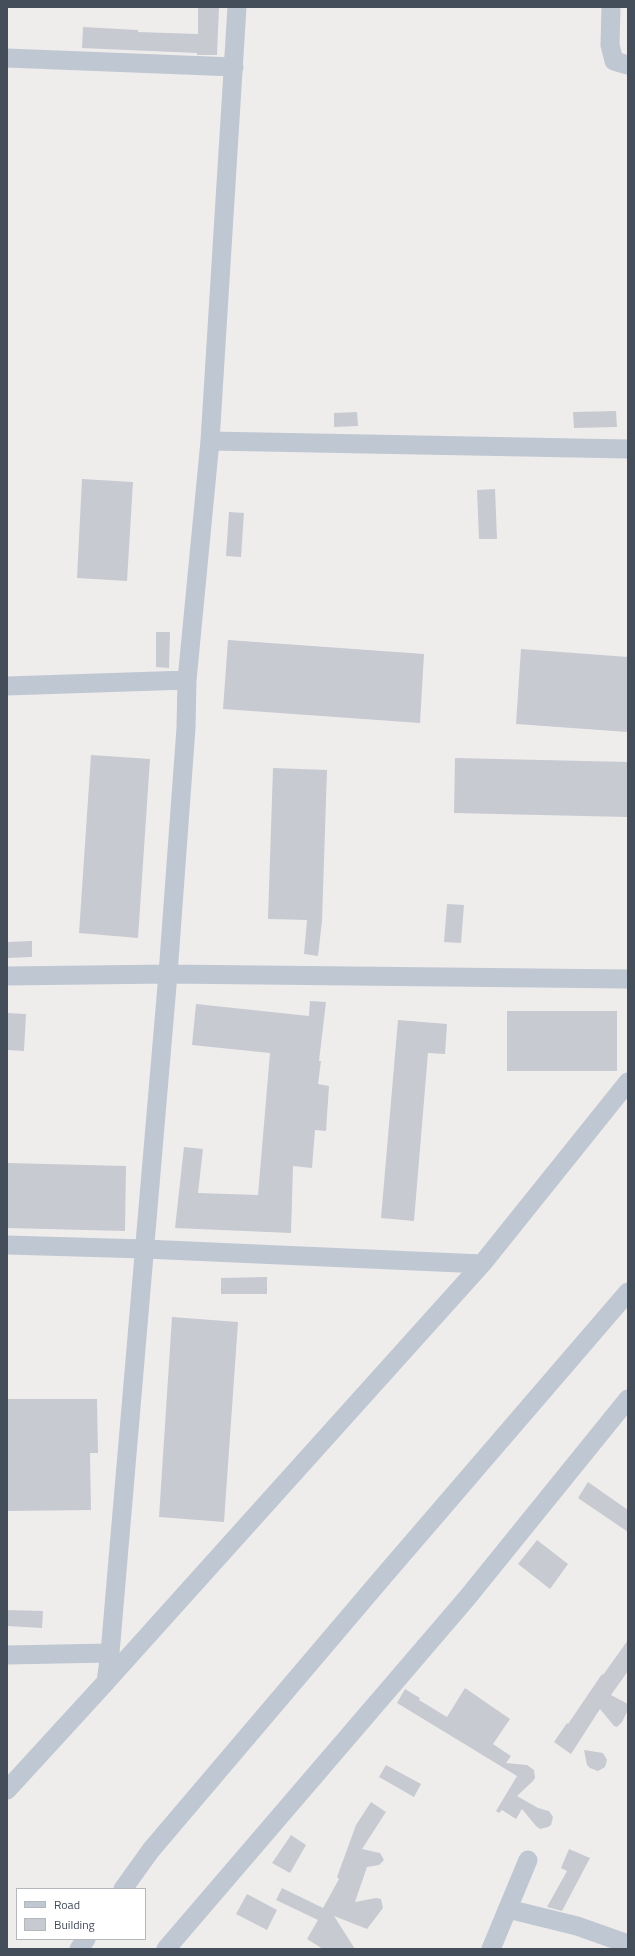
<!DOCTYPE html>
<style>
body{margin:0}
#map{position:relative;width:635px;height:1956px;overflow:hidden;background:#efecec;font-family:"Titillium Web",sans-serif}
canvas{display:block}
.frame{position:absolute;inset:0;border:8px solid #444d5a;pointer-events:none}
.legend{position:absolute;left:16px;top:1888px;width:130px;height:52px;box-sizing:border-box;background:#fff;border:1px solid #b4b8bd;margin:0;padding:5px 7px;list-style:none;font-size:12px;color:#444d5a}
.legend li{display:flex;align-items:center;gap:8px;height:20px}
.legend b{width:20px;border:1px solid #b4b8bd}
</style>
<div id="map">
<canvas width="635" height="1956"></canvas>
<div class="frame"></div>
<ul class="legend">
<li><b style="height:5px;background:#bfc7d2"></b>Road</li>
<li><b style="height:11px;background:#c8cad2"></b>Building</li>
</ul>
</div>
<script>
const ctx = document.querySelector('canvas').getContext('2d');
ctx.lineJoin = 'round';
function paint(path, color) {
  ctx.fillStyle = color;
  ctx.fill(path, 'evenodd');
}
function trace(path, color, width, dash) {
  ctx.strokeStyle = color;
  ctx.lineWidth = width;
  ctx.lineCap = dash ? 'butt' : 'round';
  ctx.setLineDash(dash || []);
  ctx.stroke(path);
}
const building = new Path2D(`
 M198 7H219L217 55H197V53L82 48 83 27 138 30V32L198 34Z
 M616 411 617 427 574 428 573 412Z
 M357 412 358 426 334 427V413Z
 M82 479 133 482 127 581 77 578Z
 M495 489 497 539H479L477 490Z
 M229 512 244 513 241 557 226 556Z
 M156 632H170L169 668 156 667Z
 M228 640 424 654 420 723 223 709Z
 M521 649 628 657V732L516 724Z
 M91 755 150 759 138 938 79 933Z
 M455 758 628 762 627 817 454 813Z
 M273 768 327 770 322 921 318 956 304 954 307 920 268 919Z
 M447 904 464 905 461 943 444 942Z
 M32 941V957L7 958V942Z
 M310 1001 326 1002 319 1061H321L318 1084 329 1086 326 1131 315 1130 312 1168 293 1166 291 1233 175 1228 184 1147 203 1149 198 1193 258 1195 270 1053 192 1045 196 1004 309 1016Z
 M507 1011H617V1071H507Z
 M8 1013 26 1014 24 1051 7 1050Z
 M398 1020 447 1024 445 1054 428 1053 414 1221 381 1218Z
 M7 1163 126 1166 125 1231 7 1228Z
 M267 1277V1294H221V1278Z
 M172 1317 238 1322 224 1522 159 1517Z
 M7 1399H97L98 1453H90L91 1510 7 1511Z
 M588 1482 628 1510V1532L578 1498Z
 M537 1540 568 1564 550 1589 518 1564Z
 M7 1610 43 1611 42 1628 7 1626Z
 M628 1640V1671L611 1695 628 1704V1710L622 1722 617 1727 614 1726 600 1709 571 1754 554 1742 567 1723 568 1724 602 1674 603 1675Z
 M465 1688 510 1719 493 1744 511 1756 506 1763 527 1765 534 1770 535 1778 533 1781 517 1796 538 1808 549 1811 553 1817 551 1825 548 1827 540 1829 536 1826 522 1809 516 1819 502 1810 499 1813 496 1811 517 1776 397 1703 405 1689 420 1698 419 1700 447 1717Z
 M584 1750 603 1753 607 1760 605 1767 598 1771 590 1768 587 1765Z
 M386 1765 421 1784 414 1797 379 1777Z
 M371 1802 386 1812 362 1849 380 1853 384 1860 379 1865 367 1867 355 1902 376 1898 381 1899 383 1908 367 1929 334 1916 355 1949H323L307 1939 318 1920 276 1900 282 1888 323 1908 339 1879 337 1877 356 1825Z
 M291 1835 306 1845 290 1873 272 1863Z
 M569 1849 590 1858 562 1911 547 1907 567 1871 561 1868Z
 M247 1894 277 1910 267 1930 236 1914Z`);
const street = new Path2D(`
 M611 7 610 45 614 61 628 65
 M7 58 234 67
 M210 441 628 449
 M7 686 187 680
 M7 976 168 974 628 979
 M7 1245 145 1249 482 1264
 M7 1655 110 1653
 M106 1682 482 1264 628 1082
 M7 1790 106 1682 110 1653 168 974 186 728 187 680 210 441 237 7
 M123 1889 151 1850 382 1578 628 1292
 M508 1909 577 1926 628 1944
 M79 1949 86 1939
 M166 1949 467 1598 628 1399
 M491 1949 528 1860`);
paint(building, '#c8cad2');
trace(street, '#bfc7d2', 19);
</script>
